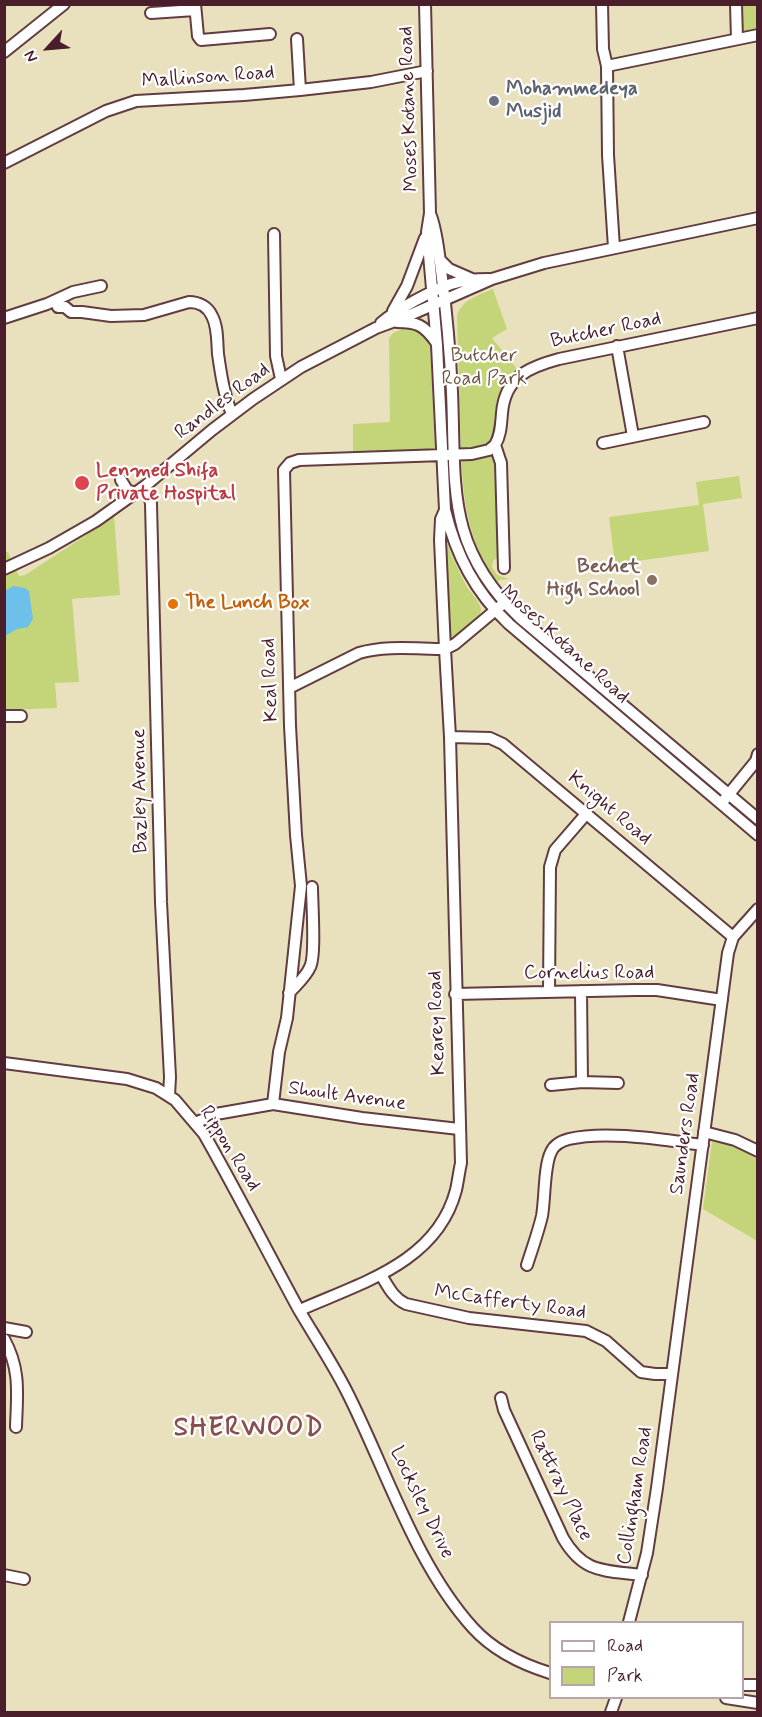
<!DOCTYPE html>
<style>
body{margin:0}
#map{position:relative;width:762px;height:1717px;overflow:hidden;background:#e9e1bd;font-family:Mynerve,sans-serif}
canvas{display:block}
.frame{position:absolute;inset:0;border:6px solid #4a1f2b;pointer-events:none}
.legend{position:absolute;left:549px;top:1621px;width:195px;height:78px;box-sizing:border-box;background:#fff;border:2px solid #b7a5aa;margin:0;padding:8px 10px;list-style:none;font-size:18px;color:#4a1f2b}
.legend li{display:flex;align-items:center;gap:12px;height:30px}
.legend b{width:30px;border:2px solid #b7a5aa}
.north{position:absolute;left:18px;top:18px;width:60px;height:60px;-webkit-text-stroke:4px #fff;paint-order:stroke;rotate:244deg;font-size:16px;font-weight:700;line-height:24px;text-align:center;color:#4a1f2b}
.north::after{content:'';display:block;margin:auto;width:21px;height:27px;background:#4a1f2b;clip-path:polygon(50% 0,100% 100%,50% 72%,0 100%)}
</style>
<div id="map">
<canvas width="762" height="1717"></canvas>
<div class="frame"></div>
<ul class="legend">
<li><b style="height:8px;background:#fff"></b>Road</li>
<li><b style="height:16px;background:#c3d578"></b>Park</li>
</ul>
<div class="north">N</div>
</div>
<script>
const ctx = document.querySelector('canvas').getContext('2d');
ctx.lineJoin = 'round';
function paint(path, color) {
  ctx.fillStyle = color;
  ctx.fill(path, 'evenodd');
}
function trace(path, color, width, dash) {
  ctx.strokeStyle = color;
  ctx.lineWidth = width;
  ctx.lineCap = dash ? 'butt' : 'round';
  ctx.setLineDash(dash || []);
  ctx.stroke(path);
}
function write(font, color, halo, rows, align = 'center') {
  ctx.font = font + ' Mynerve,sans-serif';
  ctx.lineWidth = 4.5;
  ctx.setLineDash([]);
  ctx.textBaseline = 'middle';
  ctx.strokeStyle = halo;
  ctx.fillStyle = color;
  for (const [text, x, y, turn = 0] of rows) {
    ctx.save();
    ctx.translate(x, y);
    ctx.rotate((+turn || 0) * Math.PI / 180);
    ctx.textAlign = isNaN(turn) ? turn : align;
    if (halo) ctx.strokeText(text, 0, 0);
    ctx.fillText(text, 0, 0);
    ctx.restore();
  }
}
const green = new Path2D(`
 M741 5H757V29L741 33Z
 M493 289 507 329 492 338 517 369C511 376 504 383 500 392 492 411 495 435 495 455L497 460 499 556 493 561 492 567 497 575 509 579 499 580 498 583C461 534 462 480 460 421 459 386 458 351 457 315 463 299 479 295 493 289Z
 M402 329C417 328 423 333 430 345L435 447 431 452 353 455V424L390 422 389 338 393 333Z
 M739 476 742 498 703 504 709 551 615 564 609 517 699 505 696 482Z
 M114 515 120 595 72 599 79 682 55 683 57 708 5 710 4 552H8L19 576 25 575 85 536Z
 M442 530C449 550 457 569 467 587 471 593 482 604 481 611 480 619 458 638 450 640L449 638Z
 M712 1142 730 1145 757 1158V1241L703 1209Z`);
const water = new Path2D(`
 M13 586 25 588 29 591 33 619 28 627 17 629 5 636V591Z`);
const minor = new Path2D(`
 M195 4 198 36 201 40 270 34
 M425 4 430 213 427 232 437 345 445 510C456 555 475 592 509 624L758 835
 M602 4 603 49 607 66 608 155 614 248
 M736 4 737 39
 M151 13 195 10
 M297 39 300 90
 M4 52 64 4
 M607 66 758 35
 M4 163 106 111 136 101 244 95 300 90 371 82 427 71
 M431 216C438 236 439 257 442 278 447 316 450 354 452 392 456 487 445 546 520 618L758 819
 M274 234 276 356 281 379
 M440 260 449 269 472 279
 M55 301 58 307H65L71 312H82L111 316 144 315 189 302C199 302 208 307 212 316 218 327 217 342 218 354 221 375 224 395 232 414
 M393 311 407 286 425 238
 M4 318 47 304 73 292 101 286
 M397 322C417 322 424 325 436 342
 M381 323C397 309 431 291 451 284 463 280 477 279 489 279
 M617 346 633 436
 M603 443 704 422
 M121 480 127 490 135 493
 M145 486 149 494 151 504 161 902 170 1077 169 1096
 M504 568 501 463 495 445C501 435 501 424 502 413 505 377 529 367 559 359L758 318
 M4 569 49 548 96 521 145 486 212 430 253 399 301 367 376 328 403 318 492 279 544 263 758 218
 M289 688 359 653C387 645 416 649 445 649L440 540 441 519 445 510
 M4 716H21
 M450 737 490 738 503 744 733 937
 M725 799 756 761 758 754
 M549 991 550 867 555 850 587 813
 M581 991 582 1082
 M289 993C296 985 306 977 310 967 316 956 312 903 312 887
 M455 994 635 990H657L722 1000
 M4 1063 127 1079 156 1088 175 1100 204 1134C237 1192 267 1251 299 1310 315 1337 333 1364 347 1392 386 1469 415 1564 473 1628 494 1651 521 1664 550 1673
 M551 1085 582 1082 618 1083
 M273 1104 279 1052 287 1018 301 886 296 835 290 726 284 470 290 463 299 460 472 454 489 450 495 445
 M195 1123 216 1114 273 1104 362 1118 459 1129
 M704 1132 735 1140 758 1151
 M527 1265C532 1249 538 1233 542 1216 545 1200 544 1165 551 1152 554 1145 561 1141 569 1139 606 1130 664 1140 703 1145
 M381 1275C388 1286 393 1298 406 1304L469 1318 586 1331 606 1341 641 1372 655 1374H672
 M300 1310C360 1283 437 1263 456 1190 458 1181 459 1172 461 1163L450 737 445 649 455 644 504 603
 M4 1328 26 1332
 M4 1339C21 1370 17 1394 16 1427
 M501 1398 504 1410 563 1538C584 1574 604 1570 642 1575
 M4 1575 24 1579
 M629 1622 647 1553 657 1488 728 953 733 937 758 909
 M742 1685H758
 M726 1698 758 1703
 M611 1712 616 1698`);
const markers = [
 [494,101,6,"#6b7280"],
 [82,483,8,"#e0444e"],
 [652,580,6,"#8d6e63"],
 [173,604,6,"#e8710a"]
];
const streetNames = [
 ["Mallinson Road",208,78,-4],
 ["Moses Kotane Road",410,109,-92],
 ["Butcher Road",606,331,-12],
 ["Randles Road",223,402,-37],
 ["Moses Kotane Road",564,645,42],
 ["Keal Road",271,680,-92],
 ["Bazley Avenue",141,791,-91],
 ["Knight Road",609,809,40],
 ["Cornelius Road",589,974],
 ["Kearey Road",438,1023,-92],
 ["Shoult Avenue",347,1097,8],
 ["Saunders Road",686,1134,-82],
 ["Rippon Road",229,1149,58],
 ["McCafferty Road",510,1303,8],
 ["Rattray Place",560,1486,64],
 ["Collingham Road",636,1496,-81],
 ["Locksley Drive",421,1503,64]
];
const worshipNames = [
 ["Mohammedeya",506,90],
 ["Musjid",506,113]
];
const parkNames = [
 ["Butcher",484,357],
 ["Road Park",484,380]
];
const healthNames = [
 ["Lenmed Shifa",96,472],
 ["Private Hospital",96,495]
];
const educationNames = [
 ["Bechet",640,568],
 ["High School",640,591]
];
const foodNames = [
 ["The Lunch Box",185,604]
];
const districtNames = [
 ["SHERWOOD",249,1430]
];
paint(green, '#c3d578');
paint(water, '#6dc0e9');
trace(minor, '#623c41', 14);
trace(minor, '#fff', 10);
for (const [x, y, r, color] of markers) {
  const dot = new Path2D();
  dot.arc(x, y, r, 0, 2 * Math.PI);
  ctx.fillStyle = color;
  ctx.fill(dot);
  trace(dot, '#fff', 2);
}
write('20px', '#4a1f2b', '#fff', streetNames);
write('bold 20px', '#5b616d', '#fff', worshipNames, 'left');
write('20px', '#6e5642', '#fff', parkNames);
write('bold 20px', '#be3a42', '#fff', healthNames, 'left');
write('bold 20px', '#785e54', '#fff', educationNames, 'right');
write('bold 20px', '#c56008', '#fff', foodNames, 'left');
ctx.letterSpacing = '1.5px';
write('bold 26px', '#894e50', '#fff', districtNames);
ctx.letterSpacing = '0px';
</script>
